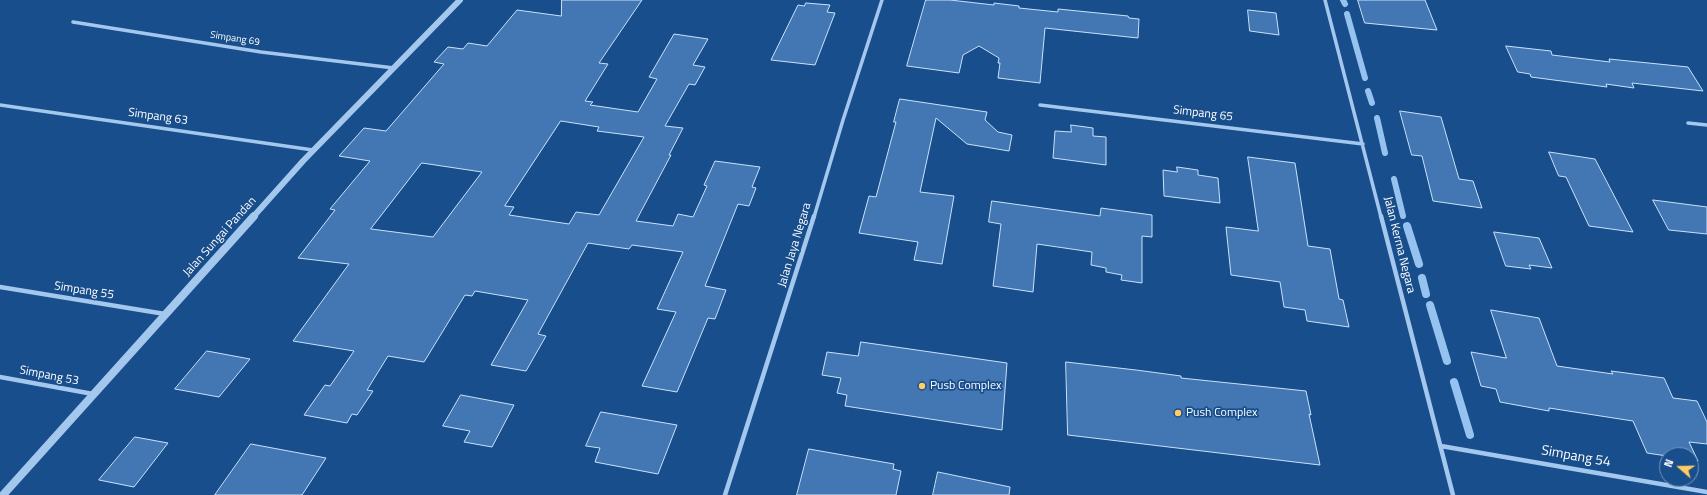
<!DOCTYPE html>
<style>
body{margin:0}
#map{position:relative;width:1707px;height:495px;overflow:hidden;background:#194e8c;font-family:"Titillium Web",sans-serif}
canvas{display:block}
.north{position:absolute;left:1659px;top:447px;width:40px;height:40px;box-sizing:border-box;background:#194e8c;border:1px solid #7595ba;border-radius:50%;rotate:290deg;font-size:11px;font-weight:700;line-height:16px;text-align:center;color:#fff}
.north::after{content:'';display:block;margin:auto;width:14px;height:18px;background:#ffcd61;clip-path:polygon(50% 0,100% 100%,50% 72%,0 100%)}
</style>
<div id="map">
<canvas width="1707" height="495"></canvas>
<div class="north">N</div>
</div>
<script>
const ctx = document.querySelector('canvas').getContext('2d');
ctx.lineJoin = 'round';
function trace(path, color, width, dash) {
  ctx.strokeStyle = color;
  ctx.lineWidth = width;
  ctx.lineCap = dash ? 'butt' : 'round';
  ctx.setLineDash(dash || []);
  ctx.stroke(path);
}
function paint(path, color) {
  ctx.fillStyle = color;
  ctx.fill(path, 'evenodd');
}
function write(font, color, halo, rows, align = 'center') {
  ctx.font = font + ' "Titillium Web",sans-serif';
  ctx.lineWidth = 3.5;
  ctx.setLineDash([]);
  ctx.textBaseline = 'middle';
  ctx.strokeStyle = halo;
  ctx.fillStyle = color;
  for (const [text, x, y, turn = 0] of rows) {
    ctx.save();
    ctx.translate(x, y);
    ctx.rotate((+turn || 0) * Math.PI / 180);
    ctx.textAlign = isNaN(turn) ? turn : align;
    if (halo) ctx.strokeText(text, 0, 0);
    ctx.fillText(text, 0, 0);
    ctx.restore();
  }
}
const streamFar1 = new Path2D(`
 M1343 0 1345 4
 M1347 14 1365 78
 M1368 91 1372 103
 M1377 118 1385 153
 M1394 179 1403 216`);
const stream = new Path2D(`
 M1407 226 1419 264
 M1422 278 1426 294
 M1430 305 1447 361
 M1454 382 1470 435`);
const building = new Path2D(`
 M562 0H642L599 63 608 64 585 101 593 102 590 105 638 112 657 79 649 77 674 34 708 39 693 65 705 67 695 85 689 84 665 126 683 128 669 155H671L636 221 673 226 678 214 693 217 707 186 704 185 715 161 760 167 752 187 756 188 749 206 738 204 705 286 726 290 715 319 708 318 677 392 642 386 676 312 657 309 683 252 632 245 629 249 588 243 538 334 546 336 526 371 491 365 528 300 475 291 472 296 465 295 424 362 388 356 367 390 373 391 357 415 352 414 347 423 304 415 325 385 330 386 354 351 293 341 349 264 298 258 335 210 330 209 370 161 339 156 364 128 386 131 444 64 434 62 448 47 463 49 468 43 487 46 517 10 561 16ZM561 121 599 127 597 131 644 137 599 215 576 212 569 224 509 215 514 207 505 206ZM422 163 482 172 433 237 371 229Z
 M926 0H950L994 5V3L1019 6V8L1058 12V9L1128 16 1129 18 1139 19 1138 38 1045 28 1040 83 998 78 1000 63H998L999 58 979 46 963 55 959 73 907 66Z
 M1358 0H1425L1437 30 1365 23Z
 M806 3 830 5 827 12 835 13 815 65 771 60 798 5 804 6Z
 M1248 10 1276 13 1279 35 1250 31Z
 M1506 46 1551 51 1552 55 1610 62 1609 59 1688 67 1703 91 1632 83 1634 88 1606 84 1607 87 1531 77 1530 74 1518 72Z
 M900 99 987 112 985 120 998 132 1012 135 1009 151 967 144 936 118 920 192 954 196 942 264 914 260 918 242 859 233 869 196 876 197 896 122H894Z
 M1400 111 1441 117 1459 179 1473 181 1482 208 1433 201 1422 156 1412 155Z
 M1071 125 1093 128V136L1106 137V165L1053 158 1055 131 1071 132Z
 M1549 152 1595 159 1633 232 1589 226 1566 177 1559 176Z
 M1248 157 1295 163 1308 246 1330 249 1339 299 1343 300 1349 327 1307 321 1305 310 1284 307 1280 282 1231 275 1226 227 1258 231Z
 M1177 167 1198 170V175L1218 178 1220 203 1164 196 1163 170 1177 172Z
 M1653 200 1707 207V234L1669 230Z
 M992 201 1100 216 1101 208 1152 215V237L1142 236V283L1121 280 1122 275 1106 272V268L1091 265 1092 252 1037 244 1033 292 993 286 1001 224 989 222Z
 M1494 232 1539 238 1552 268 1529 265 1531 269 1506 266Z
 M1491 310 1539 318 1557 366 1613 374 1611 371 1664 378 1673 398 1697 401 1707 422V444L1689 442 1698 461 1691 460V455L1667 456 1647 453 1633 421 1549 408V411L1500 402 1496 389 1481 386 1471 352 1506 358Z
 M861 342 1007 363 1002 430 845 406 847 395 837 393 841 378 822 375 827 352 858 356Z
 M207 351 250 359 219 397 175 389Z
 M1066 362 1136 370 1181 376V378L1306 391 1311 415 1309 414 1320 465 1068 435Z
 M461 395 514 405 492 447 464 442 470 431 443 426Z
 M601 412 677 425 658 474 595 462 600 448 586 446Z
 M135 437 168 443 134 487 99 480Z
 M251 444 326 458 302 495H215Z
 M809 449 894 464 893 469 901 471 896 495H797Z
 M938 472 1010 487 1009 495H933Z`);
const minorFar1 = new Path2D(`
 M1325 0 1381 217
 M73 22 261 52 394 68
 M0 105 313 150
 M1040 105 1363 144
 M1688 123 1707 125
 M814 217 843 120 882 0`);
const minor = new Path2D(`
 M1381 216 1453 495
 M0 287 165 314
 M0 377 93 394
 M1441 446 1707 492
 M725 495 814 216`);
const tertiaryFar1 = new Path2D(`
 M253 217 303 161 460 0`);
const tertiary = new Path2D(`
 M3 495 254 216`);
const markers = [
 [922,386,4,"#ffcd61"],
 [1178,413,4,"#ffcd61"]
];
const farStreetnames = [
 ["Simpang 69",235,39,9]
];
const streetNames = [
 ["Simpang 65",1203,114,7],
 ["Simpang 63",158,117,8],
 ["Jalan Sungai Pandan",220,237,-48],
 ["Jalan Jaya Negara",795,245,-73],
 ["Jalan Kerma Negara",1399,245,76],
 ["Simpang 55",84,291,9],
 ["Simpang 53",49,376,11]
];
const poiNames = [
 ["Pusb Complex",930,386],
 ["Push Complex",1186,413]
];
const nearStreetnames = [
 ["Simpang 54",1576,457,10]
];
trace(streamFar1, '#96c2f0', 6);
trace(stream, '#96c2f0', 8);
paint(building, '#4277b4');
trace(building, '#cae1fa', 1);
trace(minorFar1, '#a4c7ee', 3.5);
trace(minor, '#a4c7ee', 4.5);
trace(tertiaryFar1, '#a4c7ee', 6);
trace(tertiary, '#a4c7ee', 8);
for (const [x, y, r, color] of markers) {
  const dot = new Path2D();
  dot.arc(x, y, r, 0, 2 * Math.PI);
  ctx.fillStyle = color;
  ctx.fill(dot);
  trace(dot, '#194e8c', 1.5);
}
write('10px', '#fff', '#194e8c', farStreetnames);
write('12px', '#fff', '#194e8c', streetNames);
write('12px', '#fff', '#194e8c', poiNames, 'left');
write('14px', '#fff', '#194e8c', nearStreetnames);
</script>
